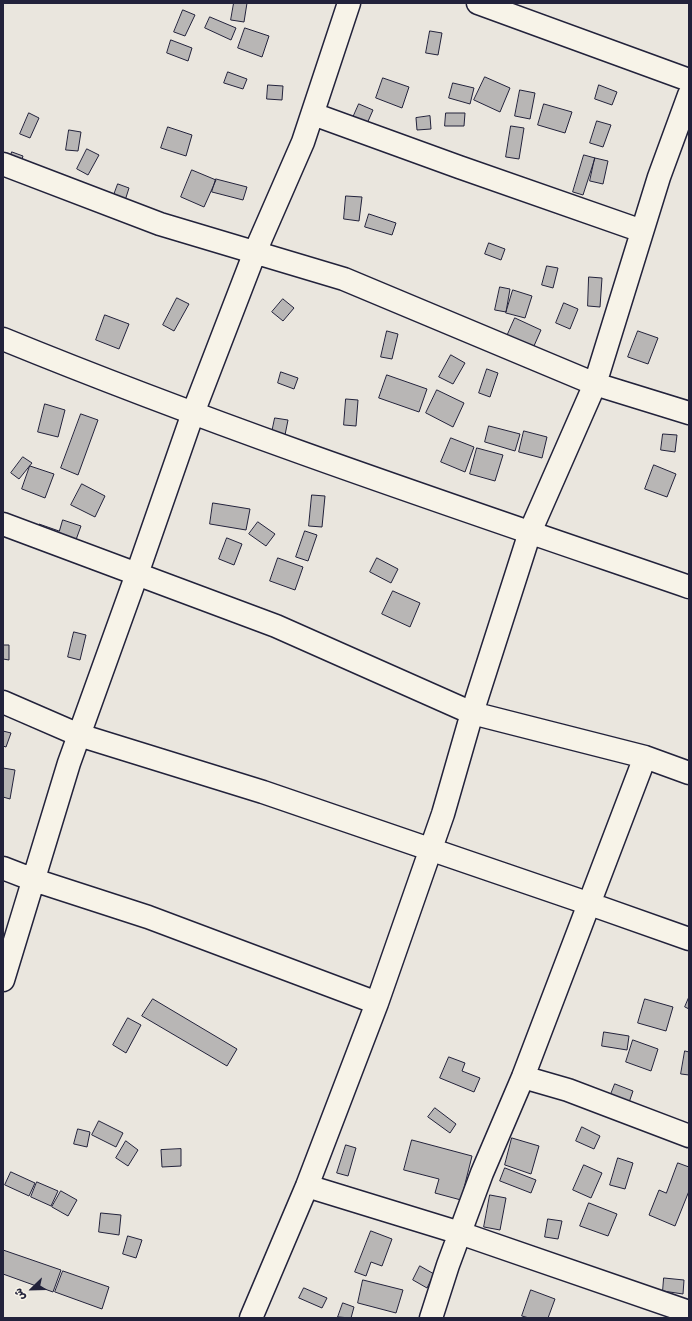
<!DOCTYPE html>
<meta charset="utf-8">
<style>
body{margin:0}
#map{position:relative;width:692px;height:1321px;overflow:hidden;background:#eae6de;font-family:"Gochi Hand","Playpen Sans Arabic",sans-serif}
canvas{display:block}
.frame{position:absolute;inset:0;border:4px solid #22223b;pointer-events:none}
.north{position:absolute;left:12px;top:1269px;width:40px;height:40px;-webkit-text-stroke:3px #f7f3e8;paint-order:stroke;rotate:247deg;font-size:11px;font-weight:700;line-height:16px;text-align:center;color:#22223b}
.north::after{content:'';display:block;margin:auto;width:14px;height:18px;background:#22223b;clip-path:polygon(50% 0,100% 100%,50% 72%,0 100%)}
</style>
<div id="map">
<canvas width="692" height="1321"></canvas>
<div class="frame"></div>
<div class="north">ش</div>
</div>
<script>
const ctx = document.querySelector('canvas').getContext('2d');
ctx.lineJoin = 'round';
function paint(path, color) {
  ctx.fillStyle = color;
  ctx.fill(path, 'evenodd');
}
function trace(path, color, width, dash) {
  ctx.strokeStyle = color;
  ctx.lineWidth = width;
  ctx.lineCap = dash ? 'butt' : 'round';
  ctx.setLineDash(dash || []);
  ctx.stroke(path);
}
const building = new Path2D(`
 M234 3H247L244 22 231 20Z
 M183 10 195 15 185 36 174 32Z
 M210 17 236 28 231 40 205 28Z
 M245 28 269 36 262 57 238 48Z
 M430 31 442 33 438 55 426 53Z
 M171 40 192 48 188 61 167 53Z
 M228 72 247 79 243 89 224 83Z
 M485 77 510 88 500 112 474 100Z
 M383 78 409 87 402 108 376 98Z
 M453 83 474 88 470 104 449 98Z
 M268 85 283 86 282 100 267 99Z
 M599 85 617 92 612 105 595 99Z
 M520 90 535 93 530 119 515 116Z
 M359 104 373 110 362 135 348 129Z
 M544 104 572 112 565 133 538 125Z
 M29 113 39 118 30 138 20 134Z
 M446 113H465L464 126H445Z
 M430 116 431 129 417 130 416 118Z
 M597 121 611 125 603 147 590 143Z
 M511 126 524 128 519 159 506 157Z
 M168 127 192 135 186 156 161 148Z
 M69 130 81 132 78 151 66 150Z
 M87 149 99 155 88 175 77 169Z
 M12 152 23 156 18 172 7 169Z
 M584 155 595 158 583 195 573 192Z
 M595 158 608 161 603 184 590 181Z
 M192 170 216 180 204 207 181 197Z
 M216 179 247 187 243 200 212 192Z
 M118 184 129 188 123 207 111 203Z
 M346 196 362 197 359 221 344 219Z
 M369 214 396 223 392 235 365 227Z
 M489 243 505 249 501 260 485 254Z
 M547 266 558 268 553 288 542 285Z
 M589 277 602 278 600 307 588 306Z
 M500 287 510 289 506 312 495 310Z
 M513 290 532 296 525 318 506 313Z
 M177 298 189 304 174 331 163 325Z
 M283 299 294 308 283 321 272 312Z
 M564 303 578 309 570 329 556 323Z
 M105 315 129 324 119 349 96 340Z
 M515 318 541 330 530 355 504 343Z
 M387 331 398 334 392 359 381 357Z
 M638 331 658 338 648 364 628 357Z
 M451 355 465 363 453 384 439 377Z
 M487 369 498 373 490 397 479 393Z
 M281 372 298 378 294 389 278 383Z
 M387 375 427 389 419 412 379 398Z
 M437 390 464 403 453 427 426 413Z
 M346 399 358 400 356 426 344 425Z
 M45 404 65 410 58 437 38 432Z
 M81 414 98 420 78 475 61 468Z
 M275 418 288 420 283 445 270 442Z
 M489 426 520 434 515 451 485 442Z
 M524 431 547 437 542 458 519 452Z
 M663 434 677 435 675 452 661 450Z
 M451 438 474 447 465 472 441 462Z
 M477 448 503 455 495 481 470 474Z
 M23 457 32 463 19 479 11 473Z
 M654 465 676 474 667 497 645 489Z
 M30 466 54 474 45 498 22 489Z
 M82 484 105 496 95 517 71 505Z
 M312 495 325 496 322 527 309 526Z
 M213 503 250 509 246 530 210 524Z
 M63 520 81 526 73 548 35 535 39 524 59 531Z
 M258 522 275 534 266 546 249 534Z
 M305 531 317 535 308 561 296 557Z
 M227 538 242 544 234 565 219 559Z
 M278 558 303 567 295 590 270 581Z
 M377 558 398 569 391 583 370 572Z
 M393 591 420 603 410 627 382 614Z
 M74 632 86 635 80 660 68 657Z
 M3 645H9V660L3 659Z
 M3 731 11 733 6 747 3 746Z
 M3 768 15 770 10 799 3 797Z
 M689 997V1009L685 1007Z
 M153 999 237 1049 227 1066 142 1016Z
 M645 999 673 1007 666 1031 638 1023Z
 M128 1018 141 1025 126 1053 113 1045Z
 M604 1032 629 1036 627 1050 602 1046Z
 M633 1040 658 1049 651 1071 626 1062Z
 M685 1051 689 1052V1075L681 1074Z
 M449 1057 465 1063 462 1071 480 1078 474 1092 440 1078Z
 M615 1084 633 1091 625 1114 606 1107Z
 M435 1108 456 1124 450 1133 428 1117Z
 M99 1121 123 1133 116 1147 92 1135Z
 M582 1127 600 1136 594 1149 576 1141Z
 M78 1129 90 1132 87 1147 74 1144Z
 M512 1138 539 1146 531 1174 505 1165Z
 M412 1140 472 1156 461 1200 435 1193 439 1179 404 1170Z
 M126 1141 138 1150 128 1166 116 1158Z
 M346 1145 356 1148 348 1176 337 1173Z
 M181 1149V1166L162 1167 161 1150Z
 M618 1158 633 1163 625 1189 610 1185Z
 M678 1163 689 1167V1191L675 1226 649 1215 659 1190 666 1193Z
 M584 1165 602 1173 591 1198 573 1190Z
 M505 1168 536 1180 531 1193 500 1181Z
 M11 1172 35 1183 29 1196 5 1185Z
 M37 1182 58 1191 51 1206 31 1197Z
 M61 1191 77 1200 68 1216 52 1207Z
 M490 1195 506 1198 500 1230 484 1227Z
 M589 1203 617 1214 608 1236 580 1226Z
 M101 1213 121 1215 119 1235 99 1232Z
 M548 1219 562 1221 558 1239 545 1237Z
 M371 1231 392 1239 382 1266 371 1262 366 1276 355 1272Z
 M128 1236 142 1240 136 1258 123 1254Z
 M3 1250 61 1270 53 1292 3 1274Z
 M420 1266 434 1274 427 1288 413 1280Z
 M63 1271 109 1287 102 1309 55 1292Z
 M664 1278 684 1280 683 1294 663 1291Z
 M363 1280 403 1290 396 1313 358 1303Z
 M304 1288 327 1298 322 1308 299 1298Z
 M531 1290 555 1299 548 1318H529L522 1316Z
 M343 1303 354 1307 351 1318 338 1317Z`);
const minor = new Path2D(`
 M478 3 689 80
 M313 114 459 167 642 231
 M3 164 160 224 344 279 595 384 689 413
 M3 339C228 431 459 508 689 587
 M3 524 276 626 472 713 645 757 689 773
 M3 702 79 735 263 792 590 904 689 939
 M3 868 34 880 148 917 377 1003
 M3 980 69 763 137 574 193 413 255 252 303 142 349 3
 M523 1077 568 1090 689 1136
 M307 1186 460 1233 689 1312
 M251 1318 307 1186 377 1003 443 814 472 713 530 532 595 384 659 177 689 95
 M431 1318 448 1265 482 1173 523 1077 645 757`);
paint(building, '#b8b6b5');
trace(building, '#22223b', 1);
trace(minor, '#22223b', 25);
trace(minor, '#f7f3e8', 22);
</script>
